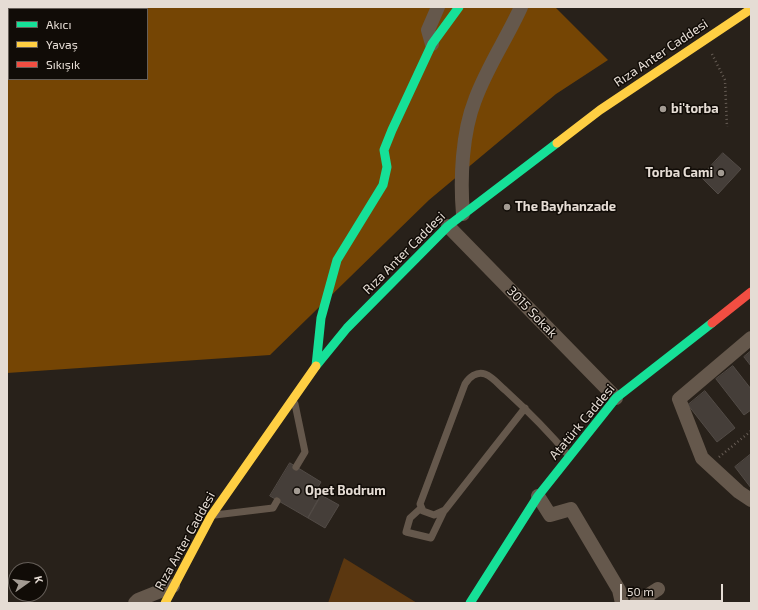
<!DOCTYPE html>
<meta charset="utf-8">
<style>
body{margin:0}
#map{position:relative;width:758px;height:610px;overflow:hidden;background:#28211a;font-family:"Exo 2",sans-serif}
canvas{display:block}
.frame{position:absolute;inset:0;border:8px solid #e5dcd4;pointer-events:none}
.legend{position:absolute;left:8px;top:8px;width:140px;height:72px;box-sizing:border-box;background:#110c07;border:1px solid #665f59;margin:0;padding:5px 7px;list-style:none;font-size:12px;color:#e5dcd4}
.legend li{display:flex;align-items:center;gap:8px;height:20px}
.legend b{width:20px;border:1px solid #665f59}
.north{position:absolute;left:8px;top:562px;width:40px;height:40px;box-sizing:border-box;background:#110c07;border:1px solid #665f59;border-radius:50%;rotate:76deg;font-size:11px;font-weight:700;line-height:16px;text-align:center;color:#e5dcd4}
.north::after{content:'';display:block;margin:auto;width:14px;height:18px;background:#a39b93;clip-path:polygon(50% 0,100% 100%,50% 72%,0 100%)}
.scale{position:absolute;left:620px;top:584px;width:103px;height:18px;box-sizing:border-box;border:2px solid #e5dcd4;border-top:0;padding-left:5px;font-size:12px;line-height:14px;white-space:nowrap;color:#e5dcd4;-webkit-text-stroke:3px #110c07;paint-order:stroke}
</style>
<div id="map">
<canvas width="758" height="610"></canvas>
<div class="frame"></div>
<ul class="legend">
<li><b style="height:5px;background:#16e098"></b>Akıcı</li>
<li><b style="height:5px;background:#ffcf43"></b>Yavaş</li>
<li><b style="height:5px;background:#f24e42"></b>Sıkışık</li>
</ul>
<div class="north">K</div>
<div class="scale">50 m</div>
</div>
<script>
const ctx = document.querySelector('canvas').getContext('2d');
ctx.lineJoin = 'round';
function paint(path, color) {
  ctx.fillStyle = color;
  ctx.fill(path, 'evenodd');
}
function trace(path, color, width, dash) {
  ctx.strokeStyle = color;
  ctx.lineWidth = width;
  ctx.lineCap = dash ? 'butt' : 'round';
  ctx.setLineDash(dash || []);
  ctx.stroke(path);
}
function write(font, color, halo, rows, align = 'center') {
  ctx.font = font + ' "Exo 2",sans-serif';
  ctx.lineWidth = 3;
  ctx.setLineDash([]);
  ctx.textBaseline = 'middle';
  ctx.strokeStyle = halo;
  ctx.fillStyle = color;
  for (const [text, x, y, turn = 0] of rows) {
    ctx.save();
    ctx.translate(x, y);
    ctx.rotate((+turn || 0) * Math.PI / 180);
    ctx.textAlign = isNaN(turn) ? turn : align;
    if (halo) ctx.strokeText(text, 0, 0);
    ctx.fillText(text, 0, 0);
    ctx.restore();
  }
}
const green = new Path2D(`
 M344 558 417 603H328Z`);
const forest = new Path2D(`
 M7 7H555L608 60 556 94 429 200 270 355 7 373ZM9 9H147V79H9Z`);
const building = new Path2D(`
 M723 153 741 169 718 194 701 177Z
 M751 351V366L744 357Z
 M733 366 751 389V410L744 415 716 379Z
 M705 391 735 428 717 442 688 405Z
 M751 454V488L735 467Z
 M290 463 321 482 313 495 319 499 308 518 270 496Z
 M321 495 339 505 325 528 308 518Z`);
const path = new Path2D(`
 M712 54 725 80 727 127
 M719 457 751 431`);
const lane = new Path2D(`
 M295 404 305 452 296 467
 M525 408 445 510 434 515 423 511 420 504 465 384C469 377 477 371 485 374 493 377 499 385 505 390 528 411 549 432 569 456
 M421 508 410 518 406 532 431 538 444 511
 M215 515 273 508 277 501`);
const street = new Path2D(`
 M432 44 428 30 438 7
 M463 214C460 179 462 133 475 100 487 67 507 38 521 7
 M448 226 616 398
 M751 338 679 399 702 458 739 492 751 500
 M538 496 550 515 571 509 619 590 622 603
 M135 603 138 600 173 586
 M636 603 658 589`);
const fast = new Path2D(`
 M316 366 321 318 337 260 383 185 387 167 384 150 392 130 432 44 459 7
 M316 366 347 328 448 226 557 143
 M470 603 538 496 616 398 712 323`);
const slow = new Path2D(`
 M557 143 600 110 751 9
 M165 603 211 516 316 366`);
const jam = new Path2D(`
 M712 323 751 292`);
const markers = [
 [663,109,4,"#a39b93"],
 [721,173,4,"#a39b93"],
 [507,207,4,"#a39b93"],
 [297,491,4,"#a39b93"]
];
const streetNames = [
 ["Rıza Anter Caddesi",661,53,-34],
 ["Rıza Anter Caddesi",404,253,-45],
 ["3015 Sokak",532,312,46],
 ["Atatürk Caddesi",582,422,-50],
 ["Rıza Anter Caddesi",185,541,-61]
];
const poiNames = [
 ["bi'torba",671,109],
 ["Torba Cami",713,173,"right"],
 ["The Bayhanzade",515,207],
 ["Opet Bodrum",305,491]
];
paint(green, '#5b3710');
paint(forest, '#754504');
paint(building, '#453e39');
trace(building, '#524b46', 1);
trace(path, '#685e56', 2.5, [1, 3]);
trace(lane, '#65584c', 7);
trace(street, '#65584c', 14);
trace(fast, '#16e098', 9);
trace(slow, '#ffcf43', 9);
trace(jam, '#f24e42', 9);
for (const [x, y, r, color] of markers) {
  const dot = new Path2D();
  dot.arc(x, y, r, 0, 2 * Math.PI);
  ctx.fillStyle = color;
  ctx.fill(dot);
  trace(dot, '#110c07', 1.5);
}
write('13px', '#e5dcd4', '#110c07', streetNames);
write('bold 13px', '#e5dcd4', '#110c07', poiNames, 'left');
</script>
